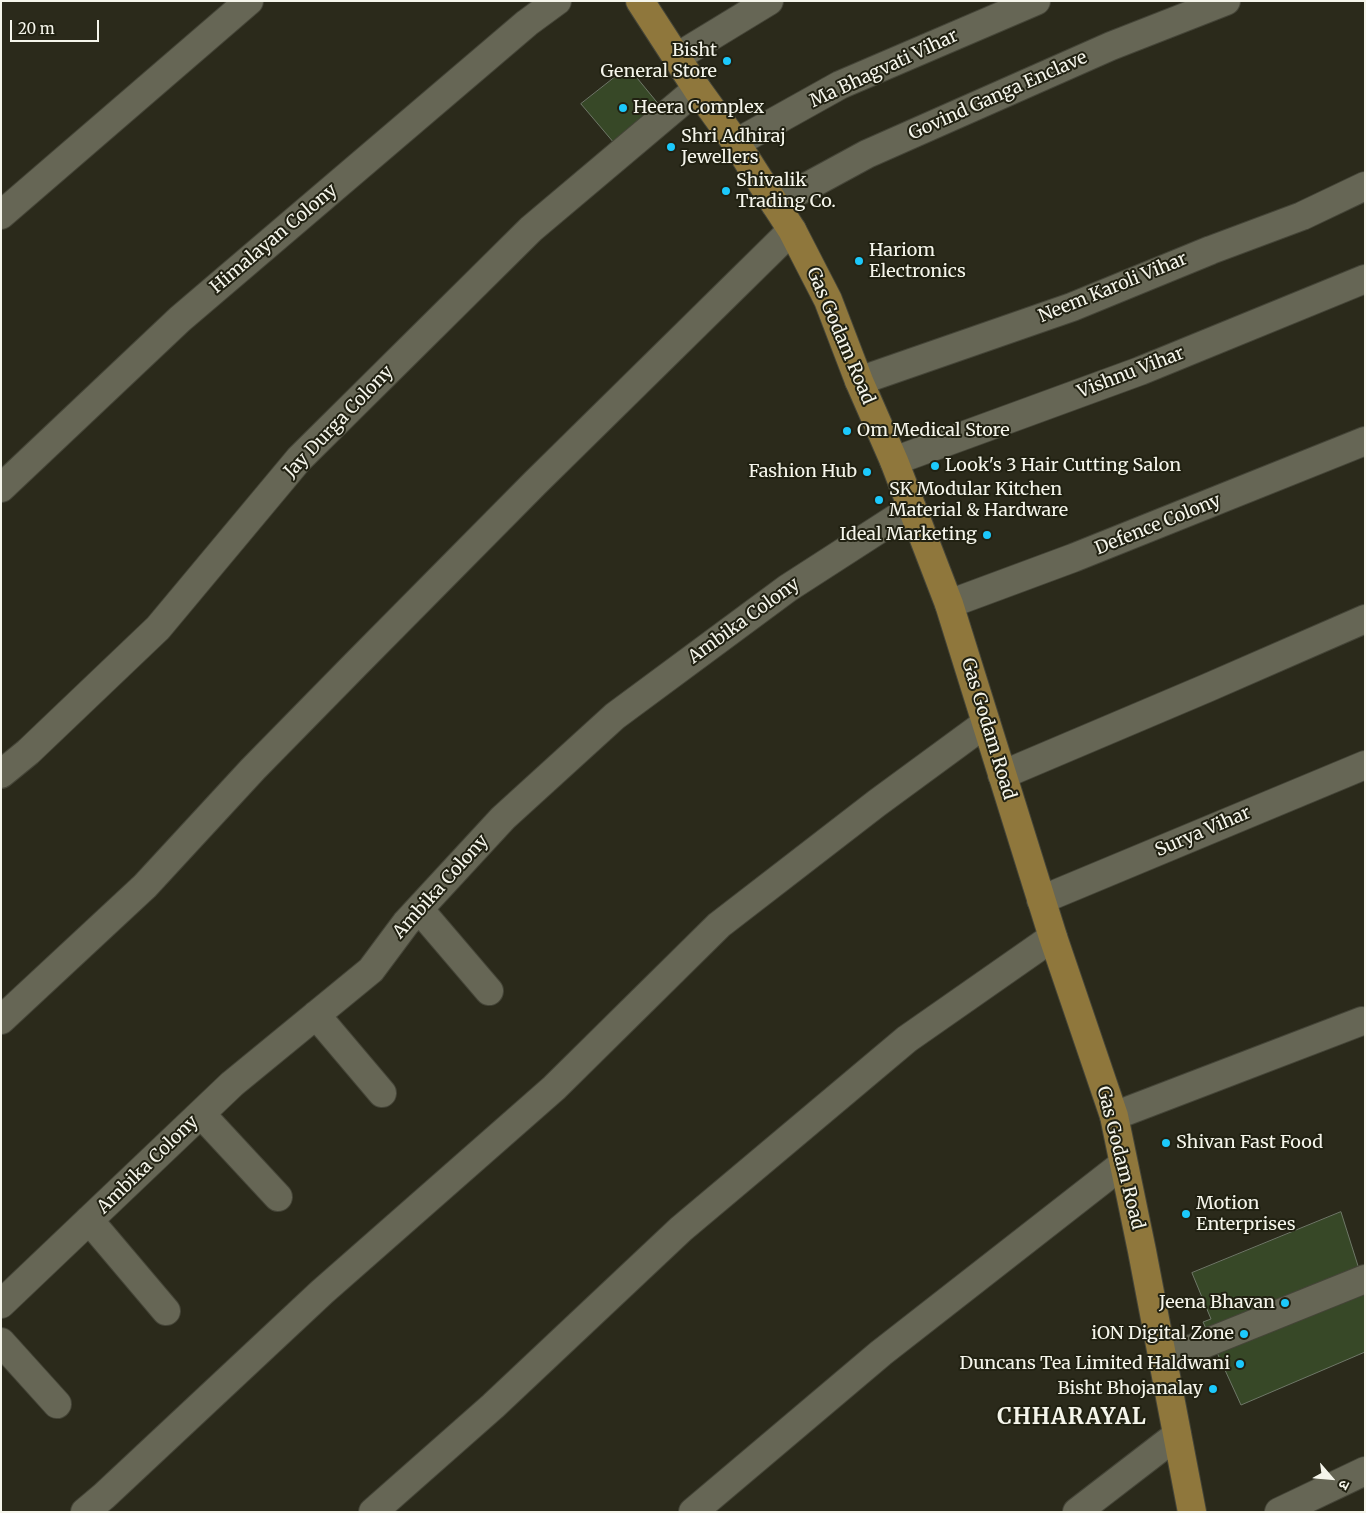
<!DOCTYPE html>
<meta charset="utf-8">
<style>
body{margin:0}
#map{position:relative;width:1366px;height:1513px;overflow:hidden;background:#2b2a1b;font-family:Merriweather,"Noto Sans Devanagari",serif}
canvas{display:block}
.frame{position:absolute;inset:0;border:2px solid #f5f5eb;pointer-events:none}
.north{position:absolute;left:1306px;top:1453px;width:50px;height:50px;-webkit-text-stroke:4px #212112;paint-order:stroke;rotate:117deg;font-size:14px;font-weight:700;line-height:20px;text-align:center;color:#f5f5eb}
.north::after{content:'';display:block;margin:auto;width:18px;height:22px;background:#f5f5eb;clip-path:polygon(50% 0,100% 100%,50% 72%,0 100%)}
.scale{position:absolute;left:10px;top:20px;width:89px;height:22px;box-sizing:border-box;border:2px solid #f5f5eb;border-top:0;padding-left:6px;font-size:15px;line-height:18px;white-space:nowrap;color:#f5f5eb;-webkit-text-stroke:4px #212112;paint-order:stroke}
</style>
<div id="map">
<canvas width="1366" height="1513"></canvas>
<div class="frame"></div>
<div class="north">उ</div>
<div class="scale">20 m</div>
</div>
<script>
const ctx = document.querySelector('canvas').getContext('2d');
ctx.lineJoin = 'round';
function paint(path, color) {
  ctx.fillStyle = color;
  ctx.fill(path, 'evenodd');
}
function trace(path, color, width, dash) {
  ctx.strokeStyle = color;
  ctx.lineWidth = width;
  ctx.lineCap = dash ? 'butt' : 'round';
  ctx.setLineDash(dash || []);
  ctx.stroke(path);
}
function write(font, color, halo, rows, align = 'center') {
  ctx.font = font + ' Merriweather,serif';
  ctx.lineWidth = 4;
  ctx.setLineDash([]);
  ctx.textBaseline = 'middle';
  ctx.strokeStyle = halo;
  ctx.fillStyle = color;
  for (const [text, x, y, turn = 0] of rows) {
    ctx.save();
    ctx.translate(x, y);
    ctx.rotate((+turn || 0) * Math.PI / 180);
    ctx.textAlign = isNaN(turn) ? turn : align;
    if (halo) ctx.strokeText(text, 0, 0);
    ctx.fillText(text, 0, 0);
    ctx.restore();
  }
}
const building = new Path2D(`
 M628 67 665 112 620 150 581 104Z
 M1341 1212 1365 1288V1352L1241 1405 1203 1322 1211 1319 1192 1273Z`);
const minor = new Path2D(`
 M677 57 769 1
 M736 143 840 85 1036 1
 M775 204 867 154 1111 46 1226 1
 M1 215 249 1
 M859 381 1072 307 1211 250 1302 216 1365 186
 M894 461 1140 371 1365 279
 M1 488 180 319 527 23 557 1
 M949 604 1073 558 1365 441
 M1 774 28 752 158 628 299 459 531 229 697 89
 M1002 775 1207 688 1365 619
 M1041 900 1365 765
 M419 909 489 991
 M316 1015 382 1093
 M1 1020 145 886 253 769 355 665 535 483 792 230
 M201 1114 278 1197
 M1114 1116 1362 1021
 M89 1220 166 1311
 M1 1304 232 1084 371 970 406 923 503 818 615 716 788 588 912 508
 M1 1342 57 1404
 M1164 1360 1365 1279
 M85 1512 104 1496 322 1292 554 1088 719 925 877 803 986 723
 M373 1512 493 1406 681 1229 907 1039 1053 937
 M693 1512 881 1353 1123 1164
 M1077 1512 1177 1435
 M1279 1512 1365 1471`);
const major = new Path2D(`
 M640 1 697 89 736 143 775 204 792 230 828 300 859 381 894 461 949 604 1053 937 1114 1116 1142 1251 1192 1512`);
const markers = [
 [727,61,5,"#1cc9fc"],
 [623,108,5,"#1cc9fc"],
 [671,147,5,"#1cc9fc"],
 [726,191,5,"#1cc9fc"],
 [859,261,5,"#1cc9fc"],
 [847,431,5,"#1cc9fc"],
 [935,466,5,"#1cc9fc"],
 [867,472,5,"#1cc9fc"],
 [879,500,5,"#1cc9fc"],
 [987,535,5,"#1cc9fc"],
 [1166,1143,5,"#1cc9fc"],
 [1186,1214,5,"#1cc9fc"],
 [1285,1303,5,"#1cc9fc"],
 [1244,1334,5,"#1cc9fc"],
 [1240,1364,5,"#1cc9fc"],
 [1213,1389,5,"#1cc9fc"]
];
const poiNames = [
 ["Bisht",717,51,"right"],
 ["General Store",717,72,"right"],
 ["Heera Complex",633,108],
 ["Shri Adhiraj",681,137],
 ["Jewellers",681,158],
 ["Shivalik",736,181],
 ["Trading Co.",736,202],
 ["Hariom",869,251],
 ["Electronics",869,272],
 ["Om Medical Store",857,431],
 ["Look's 3 Hair Cutting Salon",945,466],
 ["Fashion Hub",857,472,"right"],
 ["SK Modular Kitchen",889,490],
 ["Material & Hardware",889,511],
 ["Ideal Marketing",977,535,"right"],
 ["Shivan Fast Food",1176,1143],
 ["Motion",1196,1204],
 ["Enterprises",1196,1225],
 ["Jeena Bhavan",1275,1303,"right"],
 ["iON Digital Zone",1234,1334,"right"],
 ["Duncans Tea Limited Haldwani",1230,1364,"right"],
 ["Bisht Bhojanalay",1203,1389,"right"]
];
const streetNames = [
 ["Ma Bhagvati Vihar",884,69,-25],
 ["Govind Ganga Enclave",998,96,-24],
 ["Himalayan Colony",274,239,-40],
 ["Neem Karoli Vihar",1113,288,-22],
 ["Gas Godam Road",840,336,67],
 ["Vishnu Vihar",1131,373,-21],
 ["Jay Durga Colony",339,422,-46],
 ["Defence Colony",1158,525,-22],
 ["Ambika Colony",744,621,-36],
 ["Gas Godam Road",988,729,73],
 ["Surya Vihar",1203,832,-23],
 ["Ambika Colony",441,887,-48],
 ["Gas Godam Road",1120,1158,76],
 ["Ambika Colony",148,1165,-44]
];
const districtNames = [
 ["CHHARAYAL",1072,1418]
];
paint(building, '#374827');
trace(building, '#6f7868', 1);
trace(minor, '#454538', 30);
trace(major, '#454538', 30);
trace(minor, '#665', 28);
trace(major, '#8f773c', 28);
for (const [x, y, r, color] of markers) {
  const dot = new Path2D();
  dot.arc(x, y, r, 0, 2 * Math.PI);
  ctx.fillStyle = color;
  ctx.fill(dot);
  trace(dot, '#212112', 2);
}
write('18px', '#f5f5eb', '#212112', poiNames, 'left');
write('18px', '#f5f5eb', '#212112', streetNames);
ctx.letterSpacing = '1px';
write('bold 22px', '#f5f5eb', '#212112', districtNames);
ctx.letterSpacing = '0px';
</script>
